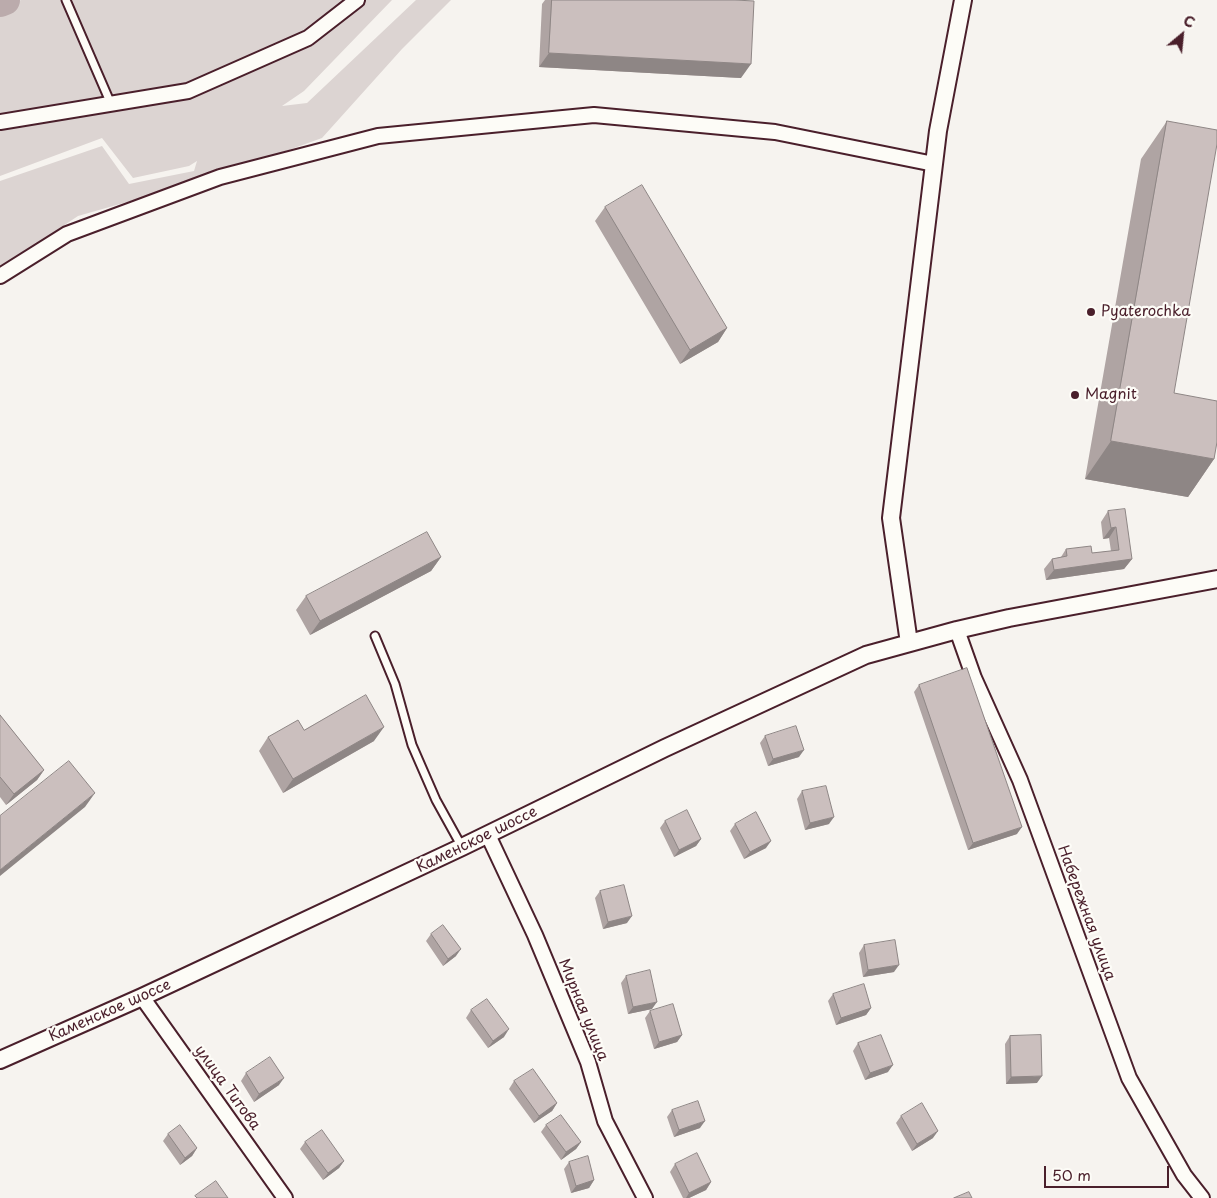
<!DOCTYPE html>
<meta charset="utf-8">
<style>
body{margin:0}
#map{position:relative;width:1217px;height:1198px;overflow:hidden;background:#f6f3ef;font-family:"Playpen Sans",sans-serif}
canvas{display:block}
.north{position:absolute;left:1157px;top:10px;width:50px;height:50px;-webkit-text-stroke:4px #fdfcf7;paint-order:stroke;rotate:28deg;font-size:14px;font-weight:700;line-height:20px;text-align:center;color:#4a1f2b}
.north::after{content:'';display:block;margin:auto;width:18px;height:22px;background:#4a1f2b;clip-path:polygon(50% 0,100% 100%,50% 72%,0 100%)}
.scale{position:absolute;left:1044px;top:1166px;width:125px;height:22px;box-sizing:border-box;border:2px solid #4a1f2b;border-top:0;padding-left:6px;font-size:15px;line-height:18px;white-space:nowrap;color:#4a1f2b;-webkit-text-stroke:4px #fdfcf7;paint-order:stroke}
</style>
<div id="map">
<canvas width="1217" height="1198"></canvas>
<div class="north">С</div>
<div class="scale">50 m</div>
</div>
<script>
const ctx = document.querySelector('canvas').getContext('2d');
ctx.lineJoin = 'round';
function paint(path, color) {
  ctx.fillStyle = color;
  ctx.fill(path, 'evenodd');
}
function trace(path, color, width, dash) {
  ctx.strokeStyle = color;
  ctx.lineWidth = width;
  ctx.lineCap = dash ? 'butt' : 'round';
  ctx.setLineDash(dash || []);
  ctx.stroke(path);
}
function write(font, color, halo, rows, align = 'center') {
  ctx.font = font + ' "Playpen Sans",sans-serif';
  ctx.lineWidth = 4.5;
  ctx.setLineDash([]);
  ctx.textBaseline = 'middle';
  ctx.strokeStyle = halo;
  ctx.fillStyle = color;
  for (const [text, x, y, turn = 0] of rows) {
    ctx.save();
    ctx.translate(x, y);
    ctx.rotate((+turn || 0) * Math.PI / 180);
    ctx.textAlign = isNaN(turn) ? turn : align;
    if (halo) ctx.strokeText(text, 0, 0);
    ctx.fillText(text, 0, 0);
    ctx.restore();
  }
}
const green = new Path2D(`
 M21 0H392L304 91 282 106 307 103 416 0H451L402 49 322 138 211 178 78 216 0 268V181L102 146 129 184 194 171 197 161 189 166 133 178 102 138 0 176V9Z`);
const river = new Path2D(`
 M0 2 5 0`);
const service = new Path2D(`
 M66 0 111 104
 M375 636 395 684 412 745 436 800 462 847`);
const minor = new Path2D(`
 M0 122 188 91 308 38 357 0
 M0 276 67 234 220 177 378 136 594 115 775 132 934 164
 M957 630 974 678 1020 780 1129 1078 1184 1175 1202 1198
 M488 835 535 935 588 1062 605 1121 645 1198
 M142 997 285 1198`);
const tertiary = new Path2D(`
 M909 643 891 518 938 131 963 0
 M0 1060 142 997 462 847 665 748 866 655 957 630 1009 618 1217 579`);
const wall = new Path2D(`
 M545 0H735L741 78 539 67 542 4Z
 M1167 121 1174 393 1214 459 1188 497 1085 479 1141 159Z
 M605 207 727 328 718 342 680 364 595 221Z
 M1108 511 1132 559 1124 569 1046 580 1044 569 1052 559 1061 557 1066 549 1092 553 1111 551 1109 538 1103 539 1101 522Z
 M441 557 431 571 310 635 296 610 306 596Z
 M919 685 1017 834 968 850 914 692Z
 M0 715 44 770 37 780 6 805 0 797Z
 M304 730 374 741 283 793 259 751 268 737Z
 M765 736 799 757 768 766 760 743Z
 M802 791 829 824 805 830 797 799Z
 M665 821 701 839 696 846 674 857 660 828Z
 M735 824 766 848 744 859 730 831Z
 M600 891 627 923 603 929 595 898Z
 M431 934 456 956 443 966 426 941Z
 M864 945 894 972 863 977 859 953Z
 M626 976 652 1009 628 1014 621 983Z
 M833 994 871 1008 866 1015 836 1025 828 1001Z
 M471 1010 504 1037 488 1048 466 1018Z
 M650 1011 682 1035 677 1042 654 1049 645 1018Z
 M1010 1036 1037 1083 1006 1084 1005 1044Z
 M858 1043 888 1072 865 1080 853 1051Z
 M246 1073 279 1085 254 1102 241 1081Z
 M514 1081 557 1103 552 1111 534 1123 509 1089Z
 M672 1110 700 1128 674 1137 667 1117Z
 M901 1116 933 1138 912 1151 896 1123Z
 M546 1125 581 1142 576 1149 561 1160 541 1132Z
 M168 1134 197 1148 192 1156 180 1165 163 1141Z
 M305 1142 344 1161 339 1168 323 1180 300 1149Z
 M569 1162 594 1180 589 1188 571 1193 564 1169Z
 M675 1164 711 1182 706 1190 689 1198H683L670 1172Z`);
const shadedWall = new Path2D(`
 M549 53 751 64 741 78 539 67Z
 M727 328 718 342 680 364 690 350Z
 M1111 441 1214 459 1188 497 1085 479Z
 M1116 527 1109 538 1103 539 1111 528Z
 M441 557 431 571 310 635 320 621Z
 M1132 559 1124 569 1046 580 1054 570Z
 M384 727 374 741 283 793 293 779Z
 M804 750 799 757 768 766 773 759Z
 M44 770 37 780 6 805 14 794Z
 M95 793 85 807 0 876V870Z
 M834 817 829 824 805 830 810 823Z
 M1022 827 1017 834 968 850 973 843Z
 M701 839 696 846 674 857 679 850Z
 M771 841 766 848 744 859 750 852Z
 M632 916 627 923 603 929 608 922Z
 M461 949 456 956 443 966 448 959Z
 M899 965 894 972 863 977 868 970Z
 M657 1002 652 1009 628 1014 633 1007Z
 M871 1008 866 1015 836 1025 841 1018Z
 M509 1029 504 1037 488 1048 493 1041Z
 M682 1035 677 1042 654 1049 659 1042Z
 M893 1065 888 1072 865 1080 870 1073Z
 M1042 1076 1037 1083 1006 1084 1011 1077Z
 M284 1078 279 1085 254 1102 259 1094Z
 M557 1103 552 1111 534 1123 539 1116Z
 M705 1121 700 1128 674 1137 679 1130Z
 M938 1131 933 1138 912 1151 917 1144Z
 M581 1142 576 1149 561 1160 566 1152Z
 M197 1148 192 1156 180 1165 185 1158Z
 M344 1161 339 1168 323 1180 328 1173Z
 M594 1180 589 1188 571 1193 576 1186Z
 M711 1182 706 1190 689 1198H686L689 1193Z`);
const building = new Path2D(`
 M552 0H735L754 1 751 64 549 53Z
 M1167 121 1217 130V144L1174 393 1217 401V442L1214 459 1111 441Z
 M642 185 727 328 690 350 605 207Z
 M1125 509 1132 559 1054 570 1052 559 1067 556 1066 549 1091 546 1092 553 1119 550 1116 527 1111 528 1108 511Z
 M427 532 441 557 320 621 306 596Z
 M967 668 1022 827 973 843 919 685Z
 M366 695 384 727 293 779 268 737 298 720 304 730Z
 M0 715 44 770 14 794 0 777Z
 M796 726 804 750 773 759 765 736Z
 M69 761 95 793 0 870V816Z
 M826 786 834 817 810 823 802 791Z
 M687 810 701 839 679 850 665 821Z
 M756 812 771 841 750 852 735 824Z
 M624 885 632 916 608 922 600 891Z
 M443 925 461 949 448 959 431 934Z
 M895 940 899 965 868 970 864 945Z
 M650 970 657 1002 633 1007 626 976Z
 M864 984 871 1008 841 1018 833 994Z
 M487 999 509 1029 493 1041 471 1010Z
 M673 1004 682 1035 659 1042 650 1011Z
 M881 1035 893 1065 870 1073 858 1043Z
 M1041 1035 1042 1076 1011 1077 1010 1036Z
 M270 1057 284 1078 259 1094 246 1073Z
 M533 1069 557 1103 539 1116 514 1081Z
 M698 1101 705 1121 679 1130 672 1110Z
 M922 1103 938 1131 917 1144 901 1116Z
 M561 1115 581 1142 566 1152 546 1125Z
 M180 1125 197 1148 185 1158 168 1134Z
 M322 1130 344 1161 328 1173 305 1142Z
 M697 1153 711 1182 689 1193 675 1164Z
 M588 1156 594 1180 576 1186 569 1162Z
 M216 1181 228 1198H197L195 1196Z
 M969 1192 972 1198H954Z`);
const markers = [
 [1091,312,5,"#4a1f2b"],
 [1075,395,5,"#4a1f2b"]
];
const poiNames = [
 ["Pyaterochka",1101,312],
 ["Magnit",1085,395]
];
const streetNames = [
 ["Каменское шоссе",477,840,-26],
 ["Набережная улица",1086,913,70],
 ["Мирная улица",583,1010,68],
 ["Каменское шоссе",110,1011,-24],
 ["улица Титова",227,1088,54]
];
paint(green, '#dcd4d2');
trace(river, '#bbabac', 30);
trace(service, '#4a1f2b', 11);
trace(minor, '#4a1f2b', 18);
trace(tertiary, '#4a1f2b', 20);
trace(service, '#fdfcf7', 7);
trace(minor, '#fdfcf7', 14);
trace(tertiary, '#fdfcf7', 16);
paint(wall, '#afa4a3');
paint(shadedWall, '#8e8685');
paint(building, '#cbbfbe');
trace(building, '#8e8685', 1);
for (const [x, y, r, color] of markers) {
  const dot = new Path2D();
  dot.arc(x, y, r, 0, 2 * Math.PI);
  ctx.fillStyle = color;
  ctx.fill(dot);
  trace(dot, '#fdfcf7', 2);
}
write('15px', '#4a1f2b', '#fdfcf7', poiNames, 'left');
write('15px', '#4a1f2b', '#fdfcf7', streetNames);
</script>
